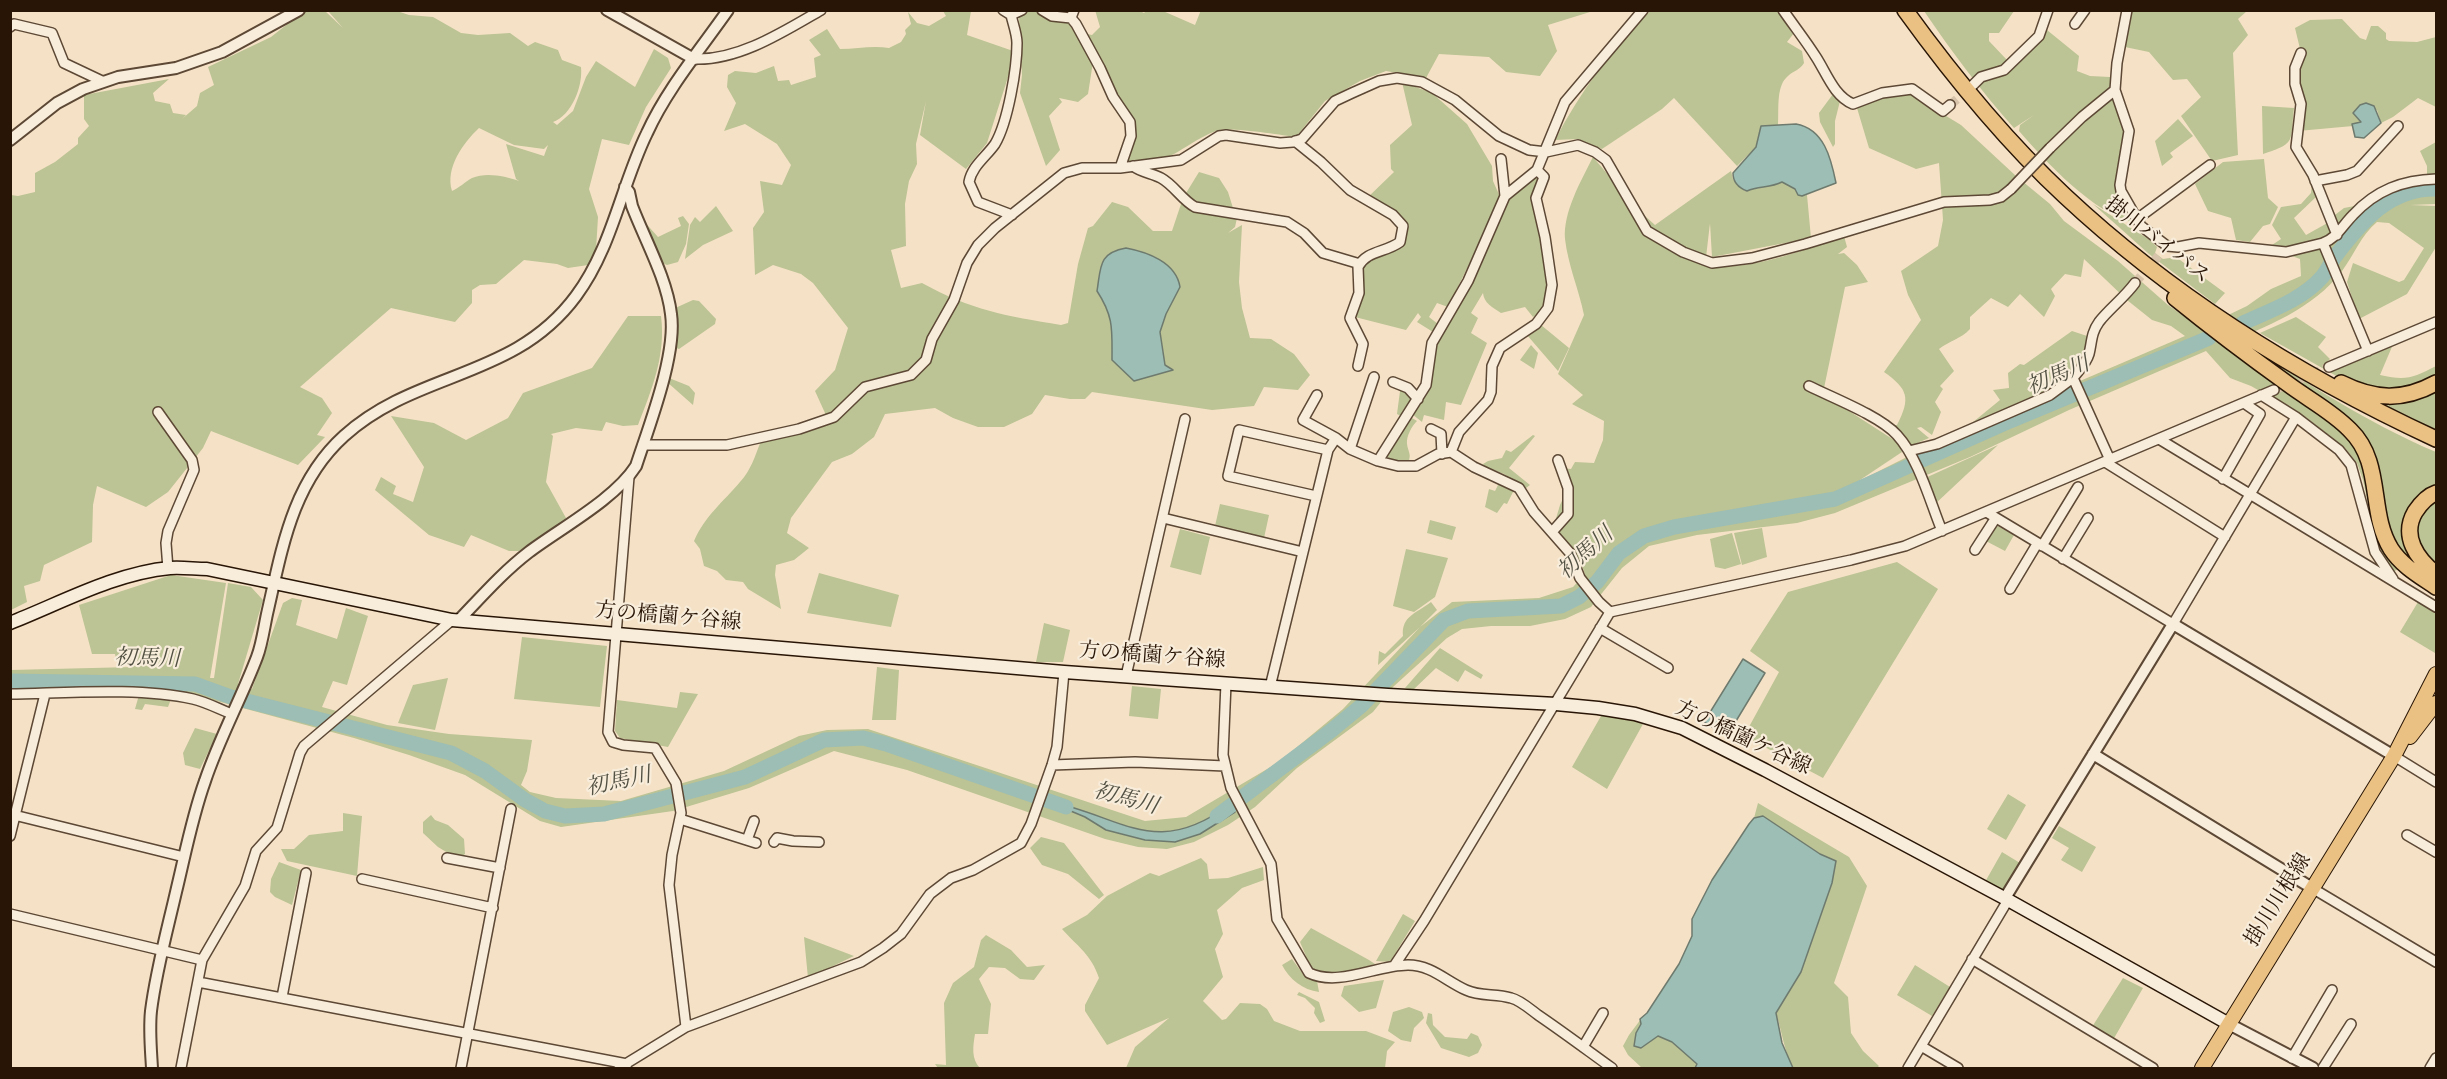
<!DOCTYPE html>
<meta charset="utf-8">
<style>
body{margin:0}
#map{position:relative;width:2447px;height:1079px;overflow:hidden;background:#f5e2c6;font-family:"Sorts Mill Goudy",serif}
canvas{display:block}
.frame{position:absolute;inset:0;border:12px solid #291505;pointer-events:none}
</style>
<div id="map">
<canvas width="2447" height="1079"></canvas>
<div class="frame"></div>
</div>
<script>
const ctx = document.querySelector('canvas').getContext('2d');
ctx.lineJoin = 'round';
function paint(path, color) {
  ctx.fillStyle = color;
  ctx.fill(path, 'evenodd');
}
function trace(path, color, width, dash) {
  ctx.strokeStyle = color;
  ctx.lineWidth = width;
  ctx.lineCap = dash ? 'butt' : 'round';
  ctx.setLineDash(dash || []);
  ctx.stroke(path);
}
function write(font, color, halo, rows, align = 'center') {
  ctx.font = font + ' "Sorts Mill Goudy","Noto Serif JP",serif';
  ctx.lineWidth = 4.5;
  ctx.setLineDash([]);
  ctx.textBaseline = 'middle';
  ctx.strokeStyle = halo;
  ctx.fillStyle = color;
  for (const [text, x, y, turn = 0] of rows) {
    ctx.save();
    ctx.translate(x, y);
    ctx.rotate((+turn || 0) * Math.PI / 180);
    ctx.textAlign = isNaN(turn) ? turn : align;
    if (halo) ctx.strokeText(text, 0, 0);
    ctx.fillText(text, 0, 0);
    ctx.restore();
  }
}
const green = new Path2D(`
 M1095 10 1140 11 1144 13 1146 11H1163L1195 25 1201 10 1590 12 1548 25 1557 51 1540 76 1506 72 1489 57 1439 54 1426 78 1386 71 1360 81 1325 101 1296 137C1281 135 1227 126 1216 131 1183 143 1167 170 1125 162L1134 122 1106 74 1087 34 1092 35 1100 27Z
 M304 11H325L343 28 328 11H397L409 15 433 17 461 33 478 35 510 33 528 46 535 42 558 50 562 60 581 67C583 86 572 115 553 122L557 125 573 111 586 77 596 61 635 87 654 49 668 58 671 68 646 107 629 145 602 139 589 189 598 217 596 250 588 265 568 268 557 264 524 260 496 284 480 285 472 290V303L455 322 391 308 300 387 322 398 332 413 317 435 325 437 298 465 211 431 203 448 168 492 146 507 97 486 93 505 92 542 44 565 40 581 24 586 27 602 11 610V195L18 196 35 192V173L55 162 78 144V138L89 126 84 119V95L169 79 153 93 155 101 170 104 173 113 186 115 182 119 197 106 200 93 214 85 208 67 271 37ZM479 128 514 145 544 149 548 145 544 156 506 144 516 179 519 181C505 176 486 172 472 178 465 182 459 188 452 191 445 168 463 143 479 128Z
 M943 11H971L967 35 1016 52 987 143 966 169 920 135 926 101 916 144 917 164 909 181 905 204 906 246 891 250 901 288 922 283C971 310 1006 316 1061 325L1068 323 1078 264 1088 228 1093 226 1112 202 1128 207 1153 231H1172L1183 198 1199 172 1219 178 1228 192 1233 208 1223 211 1238 214 1235 227 1228 233 1242 225 1239 282 1242 308 1250 338 1271 339 1294 354 1310 375 1298 390 1264 387 1254 406 1212 410 1092 392 1085 399H1070L1045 395 1032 414 1004 427H978L953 418 935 408 885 414 874 437 852 454 832 462 791 518 787 533 809 548 794 560 776 565 775 575 781 609 748 589 743 582 726 580 717 571 704 566 700 549 694 541C705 516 723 502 740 482 751 470 755 456 761 441L824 420 825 413 815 391 835 370 848 328 813 283 801 274 773 265 755 275 753 228 764 212 760 181 782 185 791 165 777 144 745 124 724 131 736 103 727 87 728 75 735 71 756 73 774 66 778 81 789 80 791 85 816 77 814 58 821 55 809 40 827 29 840 49C857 49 873 45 889 48L901 42 906 34 905 30 911 24 908 12 917 23 929 26 946 16ZM1179 282 1169 309 1109 312 1097 291Z
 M1027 11H1055L1058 12 1056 11H1072L1074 26 1093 62 1088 94 1078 102 1059 98 1062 102 1049 116 1060 150 1046 166 1020 93 1022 75 1019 17Z
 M1650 11H1778L1794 33 1787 42 1802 51 1804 63C1799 71 1792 71 1786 78 1776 88 1779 112 1778 125L1761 126 1756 147 1737 166 1674 98 1662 109 1602 149 1578 139 1555 140C1580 92 1612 49 1650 11Z
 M1924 11H2014L1999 33H1989V41L2007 60 2015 65 2044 36 2047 30 2079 56 2077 71 2090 76 2110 77 2111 90 2128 131 2119 183H2115L2135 223C2094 214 2046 162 2019 131L2020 125 2034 115 2014 128C1981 91 1952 52 1924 11Z
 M2127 11H2247L2238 19 2248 35 2233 53 2238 155 2212 161 2181 116 2201 97 2187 79 2173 80 2149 52 2125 47Z
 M2342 19 2360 38 2366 40 2371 26H2378L2386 33V39L2389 41 2417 42 2436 37V107L2418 98 2393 117 2381 123 2377 110 2353 113 2361 122 2353 126 2298 131 2297 67 2301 53 2295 28 2310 20Z
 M1402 82 1432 93 1467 124 1492 166 1493 181 1501 199 1448 307 1437 303 1429 317 1438 324 1433 332 1417 322 1421 317 1418 313 1406 330 1351 316 1362 294 1358 267 1366 256 1404 242 1405 245 1403 221 1365 200 1394 172 1391 169 1390 145 1412 125Z
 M1833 94 1840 101 1835 121V144L1833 147 1820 122 1819 113Z
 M1910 94 1961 125 2016 176 2050 204 2064 221 2118 261 2168 305 2201 328 2247 306 2271 289 2301 276 2300 259 2279 251 2286 249 2272 245 2281 239 2272 225 2281 207 2301 204 2311 193 2312 183 2316 197 2294 218 2306 235 2331 221V218L2344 208 2360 205 2413 184 2436 183V204L2410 205 2436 206V247L2407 294 2359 319 2347 282 2353 263 2399 282 2404 280 2424 248 2389 223 2377 222C2361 235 2354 255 2342 271 2313 309 2266 327 2224 344L2341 428C2373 467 2384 521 2400 568L2393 572 2377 547 2363 480 2357 463 2345 448 2307 418 2251 386 2230 378 2206 351 2069 410 1970 457 1835 513 1797 523 1697 535 1649 546 1622 568 1591 607 1565 619 1530 626H1491L1462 629 1447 638 1393 687 1373 712 1297 768 1255 807 1228 825 1194 842 1167 849 1138 847 1105 839 907 770 834 751 749 788 673 811 561 827 540 821 465 775 409 755 354 738 198 696 11 690 10 670 133 667 117 663 115 654H92L79 605 171 575 226 583 210 678H214L228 583 251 587 263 600 238 684 252 689 283 603 292 598 302 600 296 625 337 639 346 608 368 616 347 685 333 681 322 707 387 725 449 734 532 740 527 771 521 785 530 792 556 798 621 801 724 771 799 736 827 730 868 729 1145 821 1186 817 1279 762 1343 709 1420 627 1378 665 1379 651 1385 654 1403 636C1401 616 1417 613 1431 602L1437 610 1420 627 1452 602 1539 598 1573 587 1585 574 1582 566 1552 532 1560 505 1568 488 1558 468 1571 469 1575 462 1594 463 1603 440 1604 421 1572 404 1583 395 1558 374 1584 315C1579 290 1568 265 1565 239 1563 212 1581 181 1593 157L1636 208 1655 225 1731 171 1733 179 1745 191C1758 186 1769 188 1782 182L1795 189 1802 196 1807 195 1811 238 1712 257 1710 223 1705 266C1753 271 1799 251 1844 236L1847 247 1838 254 1844 253 1857 265 1868 282 1845 287 1823 393 1818 391 1897 442 1902 452 1857 482 1967 427 2000 400 1993 390 2009 388 2008 373 2020 364 2024 365 2072 331 2090 337 2087 358 2073 384 2185 336 2171 326 2152 320 2127 300 2084 259 2081 277 2065 274 2051 289 2055 296 2044 317 2020 294 2008 307 1991 298 1970 317V329C1961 339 1949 341 1939 349L1954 371 1940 386 1943 389 1935 402 1941 412 1932 435 1921 427 1917 428 1929 438 1908 447 1890 426 1897 425C1911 398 1908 389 1884 372L1921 320 1908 295 1901 271 1938 246 1943 220 1939 163 1916 169 1869 148 1857 108 1880 99Z
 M2262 106 2294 108C2290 142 2297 143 2263 154Z
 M2178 119 2193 136 2170 153 2173 157 2162 166 2155 141Z
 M2436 142V174H2427V166L2420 151Z
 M2264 159 2268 198 2278 207 2270 224 2263 226 2250 242 2236 240 2231 218 2208 211 2195 184 2223 162Z
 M1538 174 1542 178 1534 207 1552 284 1548 307 1533 317 1525 307 1501 313C1492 307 1484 303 1483 293L1471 313 1478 318 1471 333 1487 343 1461 405 1446 402 1444 420 1424 415 1422 422 1412 414 1433 350 1474 281 1509 200Z
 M2093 204 2150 240 2157 247 2155 253 2163 259 2176 257 2225 293 2215 304 2149 254Z
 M716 206 733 231 703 245 685 259 690 225 695 217 700 222Z
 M683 216 689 224 686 244 678 262 667 265 658 261 641 218 658 237 681 226 678 218Z
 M693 300 699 301 716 319 715 324 679 349 671 346 673 309Z
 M628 316H661C666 355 652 389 638 425L623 426 606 422 602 431 576 428 551 434 553 436 546 482 566 518 557 528 519 551H509L471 535 464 547 429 535 375 490 381 477 396 486 393 494 413 502 424 467 391 416 434 423 466 440 508 418 523 393 592 368Z
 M2296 317 2326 337 2318 347 2330 359 2327 362 2329 369 2394 342 2380 375C2406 381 2413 378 2436 366V380L2386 391 2340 378 2260 333Z
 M1541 325 1569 348 1558 371 1527 335Z
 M2239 341C2303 380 2367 423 2436 452V490L2414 505 2419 564H2409L2395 545 2388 528 2365 442Z
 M1531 345 1538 353 1534 369 1520 360Z
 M669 378 689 386 695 393 693 405 667 382Z
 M1393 382 1417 399 1403 417 1397 414 1400 391Z
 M2436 390V430L2373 399Z
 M1412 418 1417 421C1412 426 1406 436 1407 444 1408 452 1412 454 1408 463H1397L1384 458 1383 455Z
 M1533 435 1535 436 1509 468 1530 485 1526 488 1504 474 1485 467 1483 464 1488 461 1502 458 1506 450 1511 452Z
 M1998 445 1934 505 1923 479Z
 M1500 481 1514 490 1507 504 1504 503 1497 513 1485 507 1489 489 1495 491Z
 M2436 498V568C2410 540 2403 524 2436 498Z
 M1220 504 1269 515 1264 538 1215 526Z
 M1430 520 1456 527 1452 540 1427 533Z
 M1994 524 2014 535 2005 551 1984 540Z
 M1762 528 1767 557 1742 565 1734 533Z
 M1180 529 1210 537 1201 575 1170 567Z
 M1732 533 1741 564 1725 569 1715 567 1710 539Z
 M1406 549 1448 558 1435 597 1414 612 1393 606Z
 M1897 562 1938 589 1823 778 1744 736 1779 672 1750 651 1788 592Z
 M819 573 899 595 891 627 807 613Z
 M2418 602 2436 612 2435 653 2400 632Z
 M1044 623 1070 630 1063 662H1036Z
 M522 637 607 646 600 707 514 699Z
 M1440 648 1483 675 1481 679 1465 670 1458 682 1436 668 1413 690 1405 688Z
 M877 667 899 670 896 720H872Z
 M448 678 435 730 398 723 413 685Z
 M1132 686 1161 689 1158 719 1129 716Z
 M680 692 698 694 668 747 620 738 615 731 617 700 677 708Z
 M139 695 171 699 168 707 145 704 142 710 135 709Z
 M1605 709 1643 724 1607 789 1572 767Z
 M195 728 217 734 200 769 185 765 183 753Z
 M2008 794 2026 805 2006 840 1987 829Z
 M1758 803 1849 857 1867 886 1834 983 1848 997 1851 1033 1863 1051 1879 1066 1877 1068H1793C1784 1050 1782 1032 1776 1013L1801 972 1832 883 1836 861 1820 854 1763 816 1754 818Z
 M343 813 362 816 357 876 287 861 281 849H294L309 835 343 831Z
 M431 815 435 820 448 825 464 839 465 854 458 859 438 847 423 833V822Z
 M2059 826 2096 847 2082 872 2061 860 2069 848 2052 838Z
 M1041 837 1064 843 1104 895 1099 899 1068 874 1042 865 1030 848Z
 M2002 852 2020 863 2005 890 2001 891 1985 882Z
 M1201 858 1207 864 1209 879 1228 878 1263 867 1264 880 1242 888 1217 910 1223 934 1215 949 1223 977 1203 1001 1222 1020 1226 1019 1240 1003 1260 1004 1267 1009 1274 1021 1300 1031H1366L1395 1042 1387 1051 1385 1068H1126L1135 1047 1169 1018 1107 1045 1085 1011V1005L1099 978C1091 954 1078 947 1062 929L1087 915 1107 896 1150 873 1159 876Z
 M279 862 301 870 292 905 275 897 270 892 271 879Z
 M1403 914 1415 921 1390 962 1376 961Z
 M1311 928 1369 960 1375 964 1329 977 1311 968 1300 942Z
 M986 935 1011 950 1027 967 1045 965 1034 980 1020 979 1005 968 989 967 979 979 991 1004 988 1034H975C973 1046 971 1059 980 1068H938L935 1064 946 1065 944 1003 953 983 974 967 981 940Z
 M804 937 854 956 808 978Z
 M1292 959 1306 978 1317 981 1319 992C1303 990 1289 979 1282 965Z
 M1915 965 1950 987 1932 1016 1897 995Z
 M2123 978 2143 988 2113 1040 2092 1027Z
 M1384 980 1376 1008 1359 1012 1341 996 1344 986Z
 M1299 992 1319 1002 1325 1021 1320 1023 1314 1013 1315 1008 1305 998 1297 995Z
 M1409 1007 1422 1012 1424 1018 1414 1028 1411 1042 1401 1040 1388 1031 1393 1012Z
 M1428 1013 1432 1014 1433 1025 1445 1037 1467 1039 1471 1033 1478 1036 1482 1045 1478 1053 1469 1057 1441 1048 1426 1023Z
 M1644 1015 1674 1038 1702 1068H1642L1628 1055 1623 1046 1629 1035Z`);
const water = new Path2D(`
 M2366 103 2374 106 2381 123 2364 138 2355 137 2352 124 2361 122 2353 113 2360 105Z
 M1796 124C1824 129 1831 158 1836 183L1802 196 1798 195 1795 189 1782 182C1770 188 1759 186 1747 191 1739 188 1733 182 1733 173L1756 147 1761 126Z
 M2436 187V194L2403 198 2398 191Z
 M1126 248C1147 252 1176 262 1180 287L1166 314 1160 332 1165 365 1173 370 1134 381 1112 360C1112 330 1114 317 1097 291 1101 267 1098 253 1126 248Z
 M1743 659 1765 673 1727 736 1704 722Z
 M1047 801C1124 816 1154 861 1232 803L1235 812 1200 834 1175 842 1145 840 1106 830 1085 817Z
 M1763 816 1820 854 1836 861 1832 883 1801 972 1776 1013 1782 1043 1793 1068H1695L1697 1064 1672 1042 1658 1036 1641 1048 1634 1046 1636 1033 1641 1024 1640 1019 1647 1013 1679 964 1692 936V919L1712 880 1749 824 1754 818Z`);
const river = new Path2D(`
 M2243 323C2269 311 2302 300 2322 277 2328 270 2331 261 2337 254 2363 220 2391 188 2436 189
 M10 681 195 684 231 697 451 753 485 771 525 800 545 811 565 816 604 814 745 777 824 740 863 738 886 744 1066 807
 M1217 816 1332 730 1361 706 1444 620 1468 611 1561 606 1579 597 1597 582 1619 553 1644 536 1674 527 1835 499 2010 421 2209 338`);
const minorTunnel = new Path2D(`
 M1950 105 1969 89
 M2135 283 2160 254
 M2274 390 2329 367`);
const minor = new Path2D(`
 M1003 10 1011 15 1022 10
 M1042 10 1052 16 1071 18
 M1074 10 1071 18 1076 24 1100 68 1113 97 1130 122 1131 136 1120 168
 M1783 10C1794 26 1806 41 1816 57 1827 74 1834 96 1853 104L1882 93 1912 89 1943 111 1950 105
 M2127 10 2117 63 2115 90 2129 131 2120 185 2121 191 2141 226 2167 246 2178 247 2199 243 2286 252 2323 243 2368 351
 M1011 15C1013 24 1017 34 1017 43 1017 68 1008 122 995 144 986 157 972 166 969 182L978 202 1012 215
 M2075 24 2085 10
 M10 27 14 24 52 33 64 63 102 81
 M2301 53 2295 68V84L2301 104 2296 147 2313 175 2337 235
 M694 59C738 61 783 32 821 10
 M1973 85 1981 77 2004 70 2039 36 2048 10
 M1295 141 1321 162 1350 190 1393 215 1403 226 1400 242C1385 253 1367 250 1358 267L1359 293 1350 318 1363 344 1358 366
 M2050 148 2082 117 2115 90
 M1501 159 1505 196
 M1133 166C1142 173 1152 173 1161 178 1174 185 1182 200 1195 207L1287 222 1304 233 1323 253 1360 264
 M2315 181 2347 175 2357 171 2398 126
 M2137 219 2210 165
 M2323 243C2337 238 2342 226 2353 215 2376 190 2403 180 2436 179
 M2329 367 2436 322
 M1393 382 1408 388 1418 399
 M1809 386C1833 398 1880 416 1897 435 1919 459 1930 502 1942 531
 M1317 395 1303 420 1336 438
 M2261 395 2296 417 2339 450 2351 465 2375 552 2393 579
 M158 412 192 460 194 470 168 531 166 543 168 569
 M1431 429 1441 434 1442 454
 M2159 439 2436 607
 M643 445H727L799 429 834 417 865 387 911 375 926 360 932 339 954 300 967 263 978 245 995 228 1064 173 1082 168H1120L1181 160 1219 136 1226 135 1280 143 1293 142 1302 139 1335 101 1352 93 1379 81 1397 78 1422 82 1455 100 1499 136 1529 150 1546 152 1578 145 1595 152 1606 160 1647 231 1683 252 1712 263 1752 258 1805 244 1944 202 1990 200 2001 197 2011 189
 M1350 449 1374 377
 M1909 451 1937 444 2050 395 2073 378
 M1451 452 1459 432 1488 400 1491 392 1492 366 1500 348 1536 324 1548 308 1552 285 1545 237 1536 198 1544 177 1537 170
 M2110 460 2073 378C2079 370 2086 364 2089 354 2092 342 2091 333 2099 322 2109 309 2124 298 2135 283
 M1378 461 1426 385 1432 343 1468 281 1505 196 1537 170 1565 102 1643 10
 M2105 462 2225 537
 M629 477 608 732 613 742 623 745 655 748 676 783 681 813 672 855 669 885 686 1027
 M2223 479 2260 414 2244 403
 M1316 496 1228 476 1239 430 1328 450
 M1988 513 2173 624 2296 417
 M1163 518 1303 552
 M1552 532 1568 514V488L1558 460
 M2042 546 2078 487
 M1975 550 1995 519
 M2063 559 2088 518
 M2010 589 2037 544
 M1600 628 1668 668
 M1126 676 1185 419
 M1226 683 1223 755 1231 788 1271 864 1277 919 1309 973C1339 987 1376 965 1408 965 1431 965 1446 981 1466 990 1481 997 1496 993 1511 998 1520 1000 1530 1009 1538 1015 1563 1032 1587 1050 1612 1068
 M1270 687 1328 450 1336 438 1350 449 1378 461 1398 466H1416L1438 454 1451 452 1474 467 1519 488 1534 512 1570 553 1580 578 1599 602 1610 612
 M10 694C67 693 138 687 193 699 206 702 219 709 232 714
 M2394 756 2436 782
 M1052 765 1135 762 1225 766
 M10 814 184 857
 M680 819 756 843
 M2407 835 2436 852
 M10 836 45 694
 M747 840 754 821
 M774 842 777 838 793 841 819 842
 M447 858 500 868
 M362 879 493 908
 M2312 888 2436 962
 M10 914 202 960
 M1972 959 2153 1068
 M1394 966 1424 921 1610 612 1851 560 1905 546 2274 390
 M198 982 627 1064
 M282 997 306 873
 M1921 1046 1958 1068
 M1583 1047 1603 1013
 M2292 1058 2332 990
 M181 1068 202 960 245 886 256 851 277 828 300 753 304 746 452 620
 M461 1068 511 809
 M619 1068 686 1027 861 962 883 948 901 934 930 894 951 878 973 870 1021 843 1031 824 1052 765 1057 747 1064 672
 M1908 1068 2008 900
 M2323 1068 2351 1024
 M2430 1068 2436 1058`);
const tertiary = new Path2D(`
 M607 10 694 59
 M10 140 57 103 83 89 118 77 176 68 222 52 299 10
 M460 619C482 596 503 572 529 552 561 528 615 499 636 466 649 426 677 354 671 314 667 279 645 240 632 206L629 192 625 187
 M2093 754 2312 888
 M2005 898 2173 624 2394 756
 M2229 1024 2313 1068
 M152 1068C151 1050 149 1030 151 1011 156 971 167 931 176 892 185 855 192 817 205 781 219 739 241 699 257 657 262 644 264 628 267 614 282 549 292 483 344 436 417 370 514 380 576 296 612 248 621 186 647 133 667 89 700 50 728 10`);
const secondary = new Path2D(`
 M10 623C61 603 115 573 170 568 182 567 195 569 207 569L452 620 1064 672 1388 695 1556 704 1598 708 1635 714 1682 728 1765 770 2008 900 2229 1024`);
const primary = new Path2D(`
 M2410 737 2436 703
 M2202 1068 2394 756 2436 674`);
const trunk = new Path2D(`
 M1905 10C1952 75 2007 142 2065 196 2174 298 2302 377 2436 439
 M2175 298C2212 328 2249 356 2288 384 2308 399 2333 412 2350 430 2384 463 2368 512 2391 549 2402 566 2420 576 2436 587
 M2341 383C2375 400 2403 401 2436 383
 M2436 493C2427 496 2421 503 2415 512 2401 536 2417 559 2436 574`);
const minorBridge = new Path2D(`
 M2011 189 2050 148`);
const streetNames = [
 ["掛川バイパス",2156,242,38],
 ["方の橋薗ケ谷線",668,619,5],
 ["方の橋薗ケ谷線",1152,658,4],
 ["方の橋薗ケ谷線",1742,740,25],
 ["掛川川根線",2280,901,-58]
];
const waterNames = [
 ["初馬川",2059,378,-23],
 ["初馬川",1587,555,-42],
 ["初馬川",147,661,1],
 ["初馬川",619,784,-12],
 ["初馬川",1125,801,15]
];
paint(green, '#bcc394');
paint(water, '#9cbeb4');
trace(water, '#6e7a6e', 1.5);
trace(river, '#9cbeb4', 15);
trace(minorTunnel, '#d6c3a9', 9, [9, 4.5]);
trace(minor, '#5c4835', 12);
trace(tertiary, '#5c4835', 14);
trace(secondary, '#291505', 15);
trace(primary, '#291505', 16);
trace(trunk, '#291505', 18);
trace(minor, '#f8ecda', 9);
trace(tertiary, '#f8ecda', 10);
trace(secondary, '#f8ecda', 12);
trace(primary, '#eac183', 14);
trace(trunk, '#eac183', 15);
trace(minorBridge, '#5c4835', 12, []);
trace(minorBridge, '#f8ecda', 9);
write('21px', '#291505', '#f8ecda', streetNames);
write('italic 22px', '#515042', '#f8ecda', waterNames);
</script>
